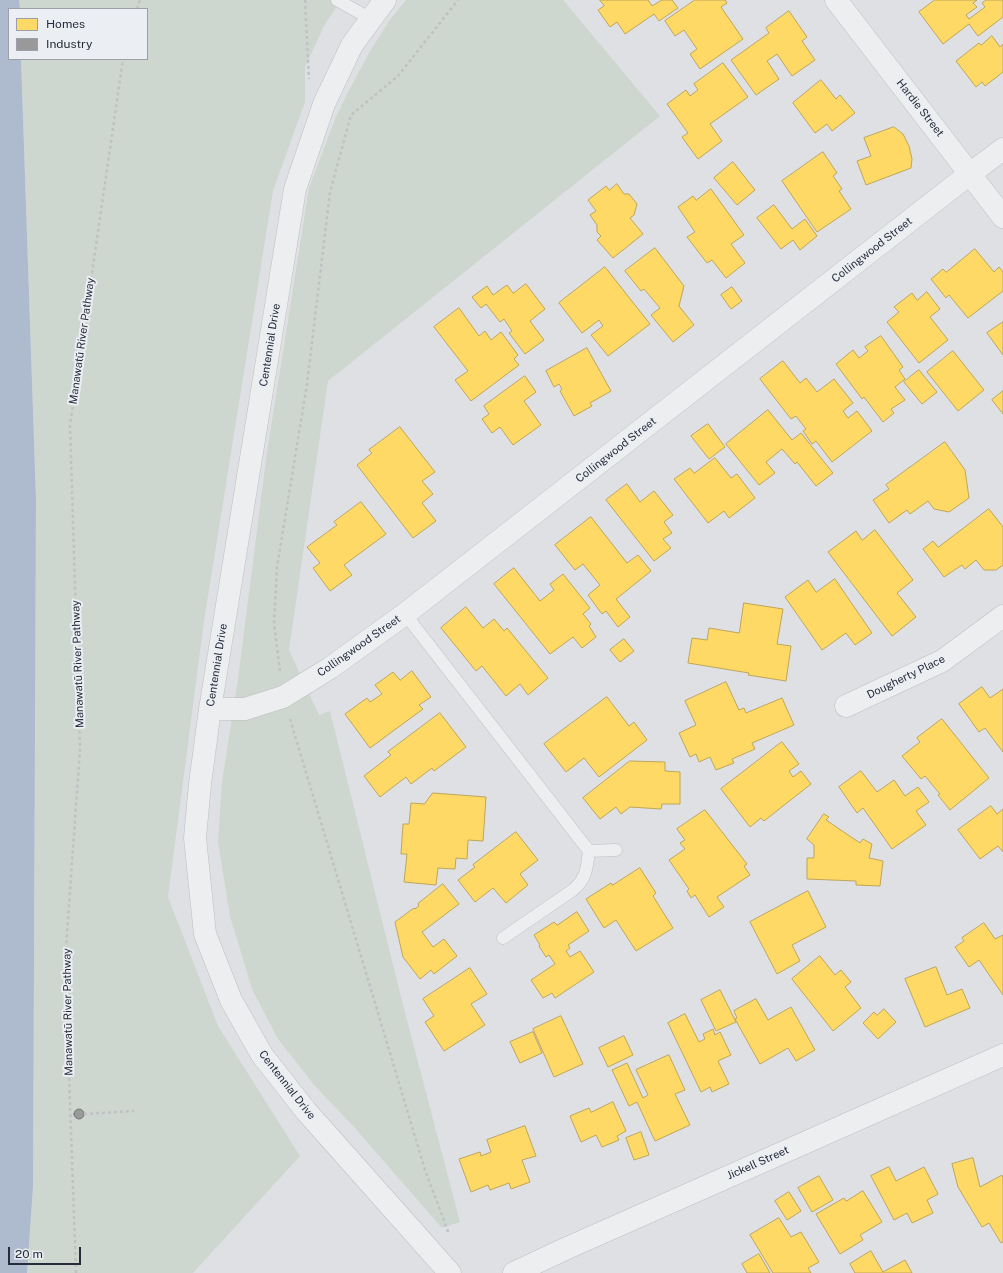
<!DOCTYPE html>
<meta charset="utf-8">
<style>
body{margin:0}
#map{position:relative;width:1003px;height:1273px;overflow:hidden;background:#dee0e3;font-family:"Public Sans",sans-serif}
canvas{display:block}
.legend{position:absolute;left:8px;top:8px;width:140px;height:52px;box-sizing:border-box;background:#ebeef3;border:1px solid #9da0a9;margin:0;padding:5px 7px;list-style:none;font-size:12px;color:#272c3a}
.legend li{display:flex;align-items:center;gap:8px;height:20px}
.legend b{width:20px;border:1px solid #9da0a9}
.scale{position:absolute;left:8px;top:1247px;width:73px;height:18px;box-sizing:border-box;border:2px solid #272c3a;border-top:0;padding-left:5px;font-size:12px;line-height:14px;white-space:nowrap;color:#272c3a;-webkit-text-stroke:3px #ebeef3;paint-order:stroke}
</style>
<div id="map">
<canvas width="1003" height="1273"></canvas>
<ul class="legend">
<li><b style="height:11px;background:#ffd966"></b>Homes</li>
<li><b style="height:11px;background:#999"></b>Industry</li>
</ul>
<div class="scale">20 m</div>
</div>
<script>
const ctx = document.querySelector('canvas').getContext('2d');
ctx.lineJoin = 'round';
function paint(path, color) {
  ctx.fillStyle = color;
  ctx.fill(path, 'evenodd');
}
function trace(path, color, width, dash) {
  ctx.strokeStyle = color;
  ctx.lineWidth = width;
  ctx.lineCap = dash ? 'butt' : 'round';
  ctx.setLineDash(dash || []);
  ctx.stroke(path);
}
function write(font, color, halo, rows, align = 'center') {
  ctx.font = font + ' "Public Sans",sans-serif';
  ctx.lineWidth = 4;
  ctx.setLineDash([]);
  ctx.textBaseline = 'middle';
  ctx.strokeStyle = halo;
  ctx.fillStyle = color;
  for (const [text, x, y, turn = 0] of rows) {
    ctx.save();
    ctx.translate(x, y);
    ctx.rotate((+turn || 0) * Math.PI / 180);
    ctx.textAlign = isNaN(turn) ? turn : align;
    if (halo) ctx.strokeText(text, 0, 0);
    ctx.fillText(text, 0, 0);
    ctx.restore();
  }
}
const green = new Path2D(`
 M19 0H341L325 24 305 67V102L273 191 204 621 168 897 218 1026 300 1156 193 1273H27L33 1187 36 500 21 59H147V9H20Z
 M406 0H563L660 116 328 381 289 650 319 715 330 711 402 1001 460 1222 442 1228 354 1127 315 1086 278 1039 252 989 230 916 218 842 222 782 238 679 267 452 309 188 335 119 347 94 369 53 389 21Z`);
const water = new Path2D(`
 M0 0H19L20 9H9V59H21L36 500 33 1187 27 1273H0Z`);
const homes = new Path2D(`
 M600 0H648L652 6 662 0H672L678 8 659 21 654 14 625 34 617 22 610 27 598 10 604 6Z
 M695 0H725L727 3 721 7 743 39 700 69 690 54 697 49 684 30 675 36 665 21Z
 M935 0H977L973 3 977 7 966 15 969 19 985 7 982 3 986 0H1003V17L978 36 969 24 943 44 919 12Z
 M789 11 807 37 802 41 815 60 792 76 777 54 767 61 779 79 756 95 731 60 769 33 766 28Z
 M992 36 1000 47 1003 44V72L985 86 982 82 976 87 956 61 979 43 981 45Z
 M723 63 748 97 710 124 722 141 698 159 682 137 688 133 667 104 686 90 690 96 698 90 694 84Z
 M821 80 836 99 840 95 855 113 832 131 827 124 815 133 793 103Z
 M894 127 903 134 909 146 912 159 911 168 866 185 857 161 871 156 864 138Z
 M823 152 837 173 833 176 842 189 839 191 851 209 817 232 782 181Z
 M733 162 755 190 737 205 714 178Z
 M617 184 624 194H629L637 204 634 215 630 218 643 234 613 258 597 240 601 236 597 232V225L590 215 596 211 588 200 606 186 609 190Z
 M711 189 744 235 731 244 745 263 726 278 712 260 707 263 687 237 695 232 678 207 693 196 696 200Z
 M774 205 792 229 805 219 817 236 800 250 793 240 781 249 757 218Z
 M655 248 684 286 679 306 694 325 673 342 651 315 660 308 644 289 641 291 625 271Z
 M975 249 994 272 999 267 1003 272V291L968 318 949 295 946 298 931 279 943 269 946 272Z
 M605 267 650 324 608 356 591 335 603 326 599 320 582 333 559 303Z
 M526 284 545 309 530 321 544 340 525 354 509 333 512 331 504 319 500 322 486 304 481 308 472 297 487 286 493 295 507 285 513 293Z
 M732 287 742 301 731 309 721 295Z
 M927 292 940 309 930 317 948 340 919 363 887 322 899 312 894 307 912 293 917 300Z
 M459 308 479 336 485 331 491 340 501 332 518 355 514 359 519 365 471 401 455 380 468 371 434 327Z
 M1003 322V355L987 333Z
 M881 336 903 367 899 370 905 379 895 387 905 400 891 409 894 413 883 422 864 397 862 399 836 364 853 350 859 358 868 351 865 347Z
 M587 348 611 391 590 403 592 406 574 416 560 391 562 389 559 384 554 387 546 371Z
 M953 351 984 390 958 411 927 372Z
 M783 361 800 383 806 378 817 392 834 379 853 403 843 411 848 418 857 411 872 431 832 462 816 441 812 444 803 431 806 429 796 416 791 419 760 379Z
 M919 370 937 392 922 404 904 382Z
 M525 376 536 392 524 401 541 425 513 445 500 427 492 433 482 419 489 414 484 406Z
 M1003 391V414L992 400Z
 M768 410 792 440 801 433 833 473 816 486 797 462 795 464 782 449 766 462 775 473 759 485 726 444Z
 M708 424 725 447 709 459 691 436Z
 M400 427 435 472 422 481 433 494 422 503 436 521 413 538 357 465 372 453 369 450Z
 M945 442 965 470 969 498 949 512 934 509 928 501 910 514 907 510 889 523 873 500 889 489 886 485Z
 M715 458 731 478 737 474 755 498 729 518 724 511 708 523 674 479 690 468 694 473Z
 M627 484 640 502 654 491 673 515 664 522 672 533 663 539 671 548 654 561 606 500Z
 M361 502 386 534 344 565 352 575 330 591 313 568 320 563 307 547 337 525 334 522Z
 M989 509 1003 527V565L996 570H984L976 560 965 569 962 565 944 577 923 549 933 541 938 547Z
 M591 517 627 563 638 555 651 571 616 599 630 617 618 627 606 611 602 614 588 595 600 585 583 564 575 570 555 545Z
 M875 530 913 580 897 593 916 617 892 636 828 552 856 531 862 540Z
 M514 568 540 601 554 590 550 584 563 574 590 608 583 614 591 624 589 626 596 637 582 648 573 637 550 654 494 584Z
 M835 579 872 633 855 645 846 633 822 650 785 597 808 580 816 592Z
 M744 603 783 609 777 644 791 646 786 681 748 675 749 673 688 663 692 638 707 640 709 628 739 633Z
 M466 607 483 628 494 619 504 631 507 628 548 678 528 695 520 684 506 696 482 666 476 671 441 628Z
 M624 639 634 651 620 662 610 650Z
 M412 671 431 697 419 705 423 709 370 748 345 714 367 698 370 702 382 694 375 685 393 672 400 680Z
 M726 682 739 710 744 708 746 713 782 698 794 725 752 743 755 749 732 759 734 763 716 770 710 757 699 762 696 754 690 757 679 733 696 725 685 701Z
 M982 687 990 698 1003 689V752L985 728 979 732 959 704Z
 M607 697 629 726 634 722 647 740 599 777 584 758 566 772 544 744Z
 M440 713 466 747 434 771 432 768 411 784 406 777 380 797 364 776 391 755 388 752Z
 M942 719 989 778 950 810 938 795 940 794 925 776 921 779 902 756 920 742 917 738Z
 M782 742 799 764 789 771 793 777 801 771 811 784 764 821 761 818 750 827 721 789Z
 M630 761 665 762V771L680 772V804H662L661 809 630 807 621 814 616 807 600 819 583 798Z
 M861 771 877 792 894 780 905 796 918 787 929 802 916 811 926 825 892 849 863 808 857 813 839 787Z
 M433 793 486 797 483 841 468 840 467 859 456 858 455 869 438 868 436 885 404 882 407 854H401L403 824H409L411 803 424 804Z
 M991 806 997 814 1003 809V852L998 846 980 859 958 830Z
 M705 810 747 864 744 866 750 875 717 897 724 907 709 917 695 895 691 898 687 891 689 889 669 860 685 849 680 843 685 840 677 829Z
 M824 814 829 817 826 820 860 843 863 839 872 844 869 858 883 861 880 886 856 885V881L807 879V858H814V845L807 839Z
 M516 832 538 860 520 874 528 885 506 903 493 888 475 902 458 880 475 867 473 865Z
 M640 868 656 893 653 896 673 928 636 951 616 920 604 928 586 899 611 883 612 885Z
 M443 884 459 904 422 932 433 947 444 939 457 956 434 974 431 970 420 979 403 957 395 922 414 908 415 909 419 906 418 904Z
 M808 891 826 927 792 945 800 961 777 974 750 922Z
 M577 912 589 931 568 945 570 948 566 951 570 957 580 951 594 972 555 998 552 993 543 998 531 980 555 964 549 955 546 957 539 946 540 945 534 935 554 922 557 925Z
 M984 923 995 939 1003 935V995L979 960 969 967 955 947 964 941 962 938Z
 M820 956 835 975 841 970 851 982 845 987 861 1008 833 1031 792 979Z
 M936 967 947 995 962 989 970 1008 925 1027 905 979Z
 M470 968 487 994 471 1004 485 1025 444 1051 425 1022 434 1016 423 999Z
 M720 990 736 1022 716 1031 701 1000Z
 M756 999 768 1020 791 1007 815 1050 796 1061 788 1048 760 1064 735 1019 737 1018 734 1011Z
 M884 1009 896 1022 878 1039 863 1023 874 1012 877 1015Z
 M685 1014 699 1042 705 1039 703 1034 713 1029 715 1035 720 1032 731 1055 718 1061 729 1084 712 1092 710 1087 701 1092 668 1023Z
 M561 1016 583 1064 554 1077 533 1029Z
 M533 1032 542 1053 520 1063 510 1042Z
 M624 1036 633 1055 608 1067 599 1048Z
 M669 1055 685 1090 675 1094 690 1125 655 1141 637 1102 629 1106 612 1070 627 1063 643 1098 648 1095 636 1070Z
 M613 1102 626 1131 617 1136 619 1140 602 1147 596 1135 581 1142 570 1116 589 1108 591 1112Z
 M525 1126 536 1156 522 1160 530 1182 511 1189 509 1183 490 1190 488 1185 471 1192 459 1159 480 1152 481 1156 491 1152 487 1140Z
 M641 1132 649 1155 634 1160 626 1138Z
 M973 1158 980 1187 1002 1175 1003 1178V1242L1001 1243 989 1223 982 1227 958 1187 952 1164Z
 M889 1167 896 1181 924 1167 938 1194 927 1200 933 1213 912 1223 907 1213 894 1220 871 1176Z
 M819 1176 833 1200 812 1212 798 1188Z
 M863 1191 882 1222 860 1235 863 1240 840 1254 816 1214 844 1198 846 1201Z
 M789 1192 801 1211 787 1220 775 1201Z
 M779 1218 791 1237 801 1232 819 1262 808 1268 811 1273H773L750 1235Z
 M871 1251 883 1272 905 1260 912 1273H855L850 1264Z
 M759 1254 770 1273H747L742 1264Z`);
const industry = new Path2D(`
 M74 1114a5 5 0 1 1 10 0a5 5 0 1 1-10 0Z`);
const path = new Path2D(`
 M305 0 309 79
 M137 9 140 0
 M280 671 274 624 277 567 307 384 330 192 351 115 398 76 458 0
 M290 719 425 1170 449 1234
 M84 1114 134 1111
 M76 1273 65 962 80 749 70 425 123 59`);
const lane = new Path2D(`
 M337 0 371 19
 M405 614 589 851C587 868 586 879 573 890L503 938
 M589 851 616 850`);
const street = new Path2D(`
 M385 0 352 45 324 104 295 189 210 709 200 784 195 838 205 934 231 1000 262 1055 306 1111 450 1273
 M836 0 1003 217
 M846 706 942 661 1003 616
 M210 709H245L283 697 330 668 405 614 958 183 1003 149
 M514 1273 565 1249 1003 1055`);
const streetNames = [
 ["Hardie Street",920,108,52],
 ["Collingwood Street",872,250,-38],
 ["Manawatū River Pathway",82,341,-82],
 ["Centennial Drive",270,345,-81],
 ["Collingwood Street",616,450,-38],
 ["Collingwood Street",359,646,-35],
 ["Manawatū River Pathway",78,664,-92],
 ["Centennial Drive",217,665,-81],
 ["Dougherty Place",906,677,-26],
 ["Manawatū River Pathway",68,1012,-91],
 ["Centennial Drive",287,1085,52],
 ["Jickell Street",758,1163,-24]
];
paint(green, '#ced7cf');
paint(water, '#aebacd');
paint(homes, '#ffd966');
trace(homes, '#bea559', 1);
paint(industry, '#999');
trace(industry, '#77787c', 1);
trace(lane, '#bcbec1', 13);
trace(street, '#bcbec1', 23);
trace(path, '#c0c1c5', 2.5, [3, 3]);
trace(lane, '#edeef0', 12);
trace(street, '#edeef0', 22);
write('11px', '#272c3a', '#ebeef3', streetNames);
</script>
